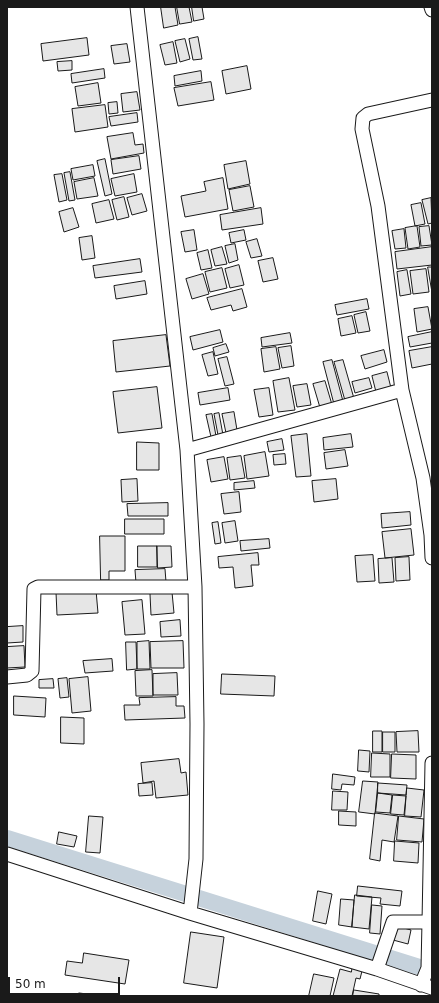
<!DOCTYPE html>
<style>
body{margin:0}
#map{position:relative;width:439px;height:1003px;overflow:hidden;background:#fff;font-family:"DejaVu Sans",sans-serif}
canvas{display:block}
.frame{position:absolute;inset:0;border:8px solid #1a1a1a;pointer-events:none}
.scale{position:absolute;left:8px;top:977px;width:112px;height:18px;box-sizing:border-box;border:2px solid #1a1a1a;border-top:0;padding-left:5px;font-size:12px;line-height:14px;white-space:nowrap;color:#1a1a1a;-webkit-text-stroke:3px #fff;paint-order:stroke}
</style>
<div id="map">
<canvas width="439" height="1003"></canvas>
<div class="frame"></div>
<div class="scale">50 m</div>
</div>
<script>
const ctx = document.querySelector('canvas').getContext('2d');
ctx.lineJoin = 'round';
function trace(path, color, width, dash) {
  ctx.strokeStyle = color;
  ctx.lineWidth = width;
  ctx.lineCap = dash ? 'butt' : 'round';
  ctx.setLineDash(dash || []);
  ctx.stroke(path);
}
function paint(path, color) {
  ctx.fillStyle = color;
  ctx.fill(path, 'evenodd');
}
const canal = new Path2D(`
 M7 838 432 971`);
const building = new Path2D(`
 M161 7H175L178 25 164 28Z
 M177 7H189L192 22 180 24Z
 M192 7H202L204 19 194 21Z
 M198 37 202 59 193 60 189 39Z
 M87 38 89 55 43 61 41 44Z
 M185 39 190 59 180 62 175 41Z
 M173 42 177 63 165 65 160 45Z
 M127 44 130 62 114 64 111 46Z
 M72 61V70L58 71 57 62Z
 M247 66 251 89 226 94 222 71Z
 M104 69 105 78 72 83 71 74Z
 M201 71 202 81 175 86 174 76Z
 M211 82 214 100 178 106 174 88Z
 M98 83 101 103 78 106 75 87Z
 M137 92 140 110 123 112 121 94Z
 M117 102 118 113 109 114 108 103Z
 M105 105 108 127 75 132 72 109Z
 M137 113 138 122 111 126 109 117Z
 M133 133 135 145 143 144 144 153 111 159 107 137Z
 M139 156 141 169 113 174 111 160Z
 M105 159 112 194 105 196 97 161Z
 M246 161 250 184 228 189 224 165Z
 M93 165 95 176 73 180 71 169Z
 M70 172 75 200 69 201 64 173Z
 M62 174 67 200 59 202 54 175Z
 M134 174 137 192 115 196 111 179Z
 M94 178 98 196 77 199 74 182Z
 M223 178 228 209 185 217 181 196 206 191 204 182Z
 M250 186 254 207 233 211 229 190Z
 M142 194 147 211 132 215 127 198Z
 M124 197 129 217 117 220 112 200Z
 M431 198 432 223 428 224 422 200Z
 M109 200 114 219 96 223 92 204Z
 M421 203 425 224 415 226 411 205Z
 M73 208 79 227 64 232 59 212Z
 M261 208 263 224 222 230 220 215Z
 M417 226 420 247 408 249 405 228Z
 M429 226 432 245 421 246 419 227Z
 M404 229 406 248 395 249 392 231Z
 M194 230 197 250 185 252 181 232Z
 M244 230 246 240 231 243 229 233Z
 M92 236 95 258 82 260 79 238Z
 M257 239 262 256 251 258 246 242Z
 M235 244 238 260 229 263 225 246Z
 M222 247 227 264 215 266 211 250Z
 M432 247V265L397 269 395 252Z
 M208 250 212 268 201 270 197 253Z
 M273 258 278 279 263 282 258 261Z
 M140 259 142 272 95 278 93 266Z
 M239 265 244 285 230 288 225 269Z
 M428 267H432V292Z
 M222 268 227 288 210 292 205 272Z
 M426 269 429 292 413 294 410 271Z
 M407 270 411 294 400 296 397 272Z
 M203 274 209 294 192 299 186 279Z
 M145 281 147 294 116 299 114 286Z
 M242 289 247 307 233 311 231 305 211 310 207 298Z
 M367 299 369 309 337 315 335 305Z
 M428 307 432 329 417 332 414 309Z
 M366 312 370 331 358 333 354 315Z
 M352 316 356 333 341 336 338 319Z
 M220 330 223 342 193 350 190 337Z
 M432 332V343L410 347 408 337Z
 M290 333 292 343 262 347 261 338Z
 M166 335 170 366 116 372 113 341Z
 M226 344 229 352 215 356 213 348Z
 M291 346 294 366 282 368 278 348Z
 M276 347 280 369 264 372 261 349Z
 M432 347V364L412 368 409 351Z
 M384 350 387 362 365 369 361 356Z
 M213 352 218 374 208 376 202 355Z
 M227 357 234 384 225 386 218 359Z
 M332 360 344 405 335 408 323 362Z
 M343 360 355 402 346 404 334 362Z
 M387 372 392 392 377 396 372 376Z
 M289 378 295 410 278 412 273 381Z
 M369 378 372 388 355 393 352 382Z
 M325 381 333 408 321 411 313 384Z
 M307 384 311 405 297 407 293 386Z
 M157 387 162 428 118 433 113 392Z
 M228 388 230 400 200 405 198 393Z
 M269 388 273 415 259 417 254 390Z
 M234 412 237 430 226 433 222 414Z
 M219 413 223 435H218L214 414Z
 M212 414 216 436 211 437 206 415Z
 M307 434 311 476 296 477 291 436Z
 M351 434 353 447 324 450 323 438Z
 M282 439 284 450 269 452 267 442Z
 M137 442 159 443V470H137Z
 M345 450 348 466 326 469 324 453Z
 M265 452 269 476 247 479 244 456Z
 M285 454 286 464 274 465 273 455Z
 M241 456 245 478 230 480 227 458Z
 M224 457 228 479 211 482 207 460Z
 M137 479 138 501 122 502 121 480Z
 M336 479 338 499 314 502 312 481Z
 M254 481 255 488 234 490V483Z
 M239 492 241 512 224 514 221 494Z
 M168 503V516H128L127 504Z
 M410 512 411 525 382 528 381 514Z
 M125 519H164V534H125Z
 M235 521 238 541 225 543 222 523Z
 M218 522 221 543 215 544 212 523Z
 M411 529 414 555 385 558 382 532Z
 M100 536H125V571H109V580H101Z
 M269 539 270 548 241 551 240 541Z
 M138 546H157V567H138Z
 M157 546H171L172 567 158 568Z
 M258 553 259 565H251L253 586 235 588 233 567 219 568 218 557Z
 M373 555 375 581 357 582 355 556Z
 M409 557 410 580 396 581 395 558Z
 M392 558 394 582 379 583 378 559Z
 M165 569 166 582 136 583 135 570Z
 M96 590 98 613 57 615 56 592Z
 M172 592 174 613 151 615 150 594Z
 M142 600 145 634 125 635 122 602Z
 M180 620 181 636 161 637 160 622Z
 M23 626V642L7 643V627Z
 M149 641 150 669H137V642Z
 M183 641 184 668H151L150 642Z
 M126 642H136L137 669 127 670Z
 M24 646 25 667 7 668V647Z
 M112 659 113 671 85 673 83 661Z
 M152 670 153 696H136L135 671Z
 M177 673 178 695H153V674Z
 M222 674 275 676 274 696 221 694Z
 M88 677 91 711 72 713 69 679Z
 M67 678 69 697 60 698 58 679Z
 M53 679 54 688H39V680Z
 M14 696 46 698 45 717 14 715Z
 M176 697V706H184L185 718 125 720 124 705H140L139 698Z
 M61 717 84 718V744L61 743Z
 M373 731H382V752H373Z
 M418 731 419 752H397L396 732Z
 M383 732H395V752H383Z
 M359 750 370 751 369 772 358 771Z
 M372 753 390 754V777H371Z
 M392 754 416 755V779L391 778Z
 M179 759 181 773 186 772 188 795 156 798 154 781 143 783 141 763Z
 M333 774 355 777 354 785 342 784 341 790 332 789Z
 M363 781 378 782 375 814 359 812Z
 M152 783 153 795 139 796 138 784Z
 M378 783 407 785 406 795 378 793Z
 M407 788 424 790 421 817 405 816Z
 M333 791 348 792 347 810H332Z
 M378 793 392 795 390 813 376 812Z
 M393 795 406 796 404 815 391 814Z
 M339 811 356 812V826L339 825Z
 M375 813 398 816 394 842 382 840 380 861 370 859Z
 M89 816 103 817 100 853 86 852Z
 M399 816 424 819 422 842 397 840Z
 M59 832 77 836 74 847 57 844Z
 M395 841 419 843 418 863 394 861Z
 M358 886 402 891 400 906 380 904 381 898 357 896Z
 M318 891 332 894 326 924 313 921Z
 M355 895 372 897 369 929 352 927Z
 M341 899 354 900 352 927 339 925Z
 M372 905 382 906 380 934 370 933Z
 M397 926 411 930 408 944 393 940Z
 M191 932 224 937 217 988 184 983Z
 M84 953 129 960 125 984 65 975 67 961 82 963Z
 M353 964 363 967 360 979 356 978 352 996H333L340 969 351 972Z
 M314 974 334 978 330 996H309Z
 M354 990 379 994V996H353Z
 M79 993 104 996H79Z`);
const minor = new Path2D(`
 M137 7 187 450 195 587 197 724 196 859 190 913
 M431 7 432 10
 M432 100 368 114 363 118 362 129 378 206 402 390 423 478 431 535 432 558
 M187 450 402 390
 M7 677 27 675 32 671 34 589 38 587H195
 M7 854 190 913 377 969 432 988
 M377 969 393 922H429L432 763
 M421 985 428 968 429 922`);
trace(canal, '#c6d2dc', 16);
paint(building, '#e6e6e6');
trace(building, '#1a1a1a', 1);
trace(minor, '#1a1a1a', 15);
trace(minor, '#fff', 13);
</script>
